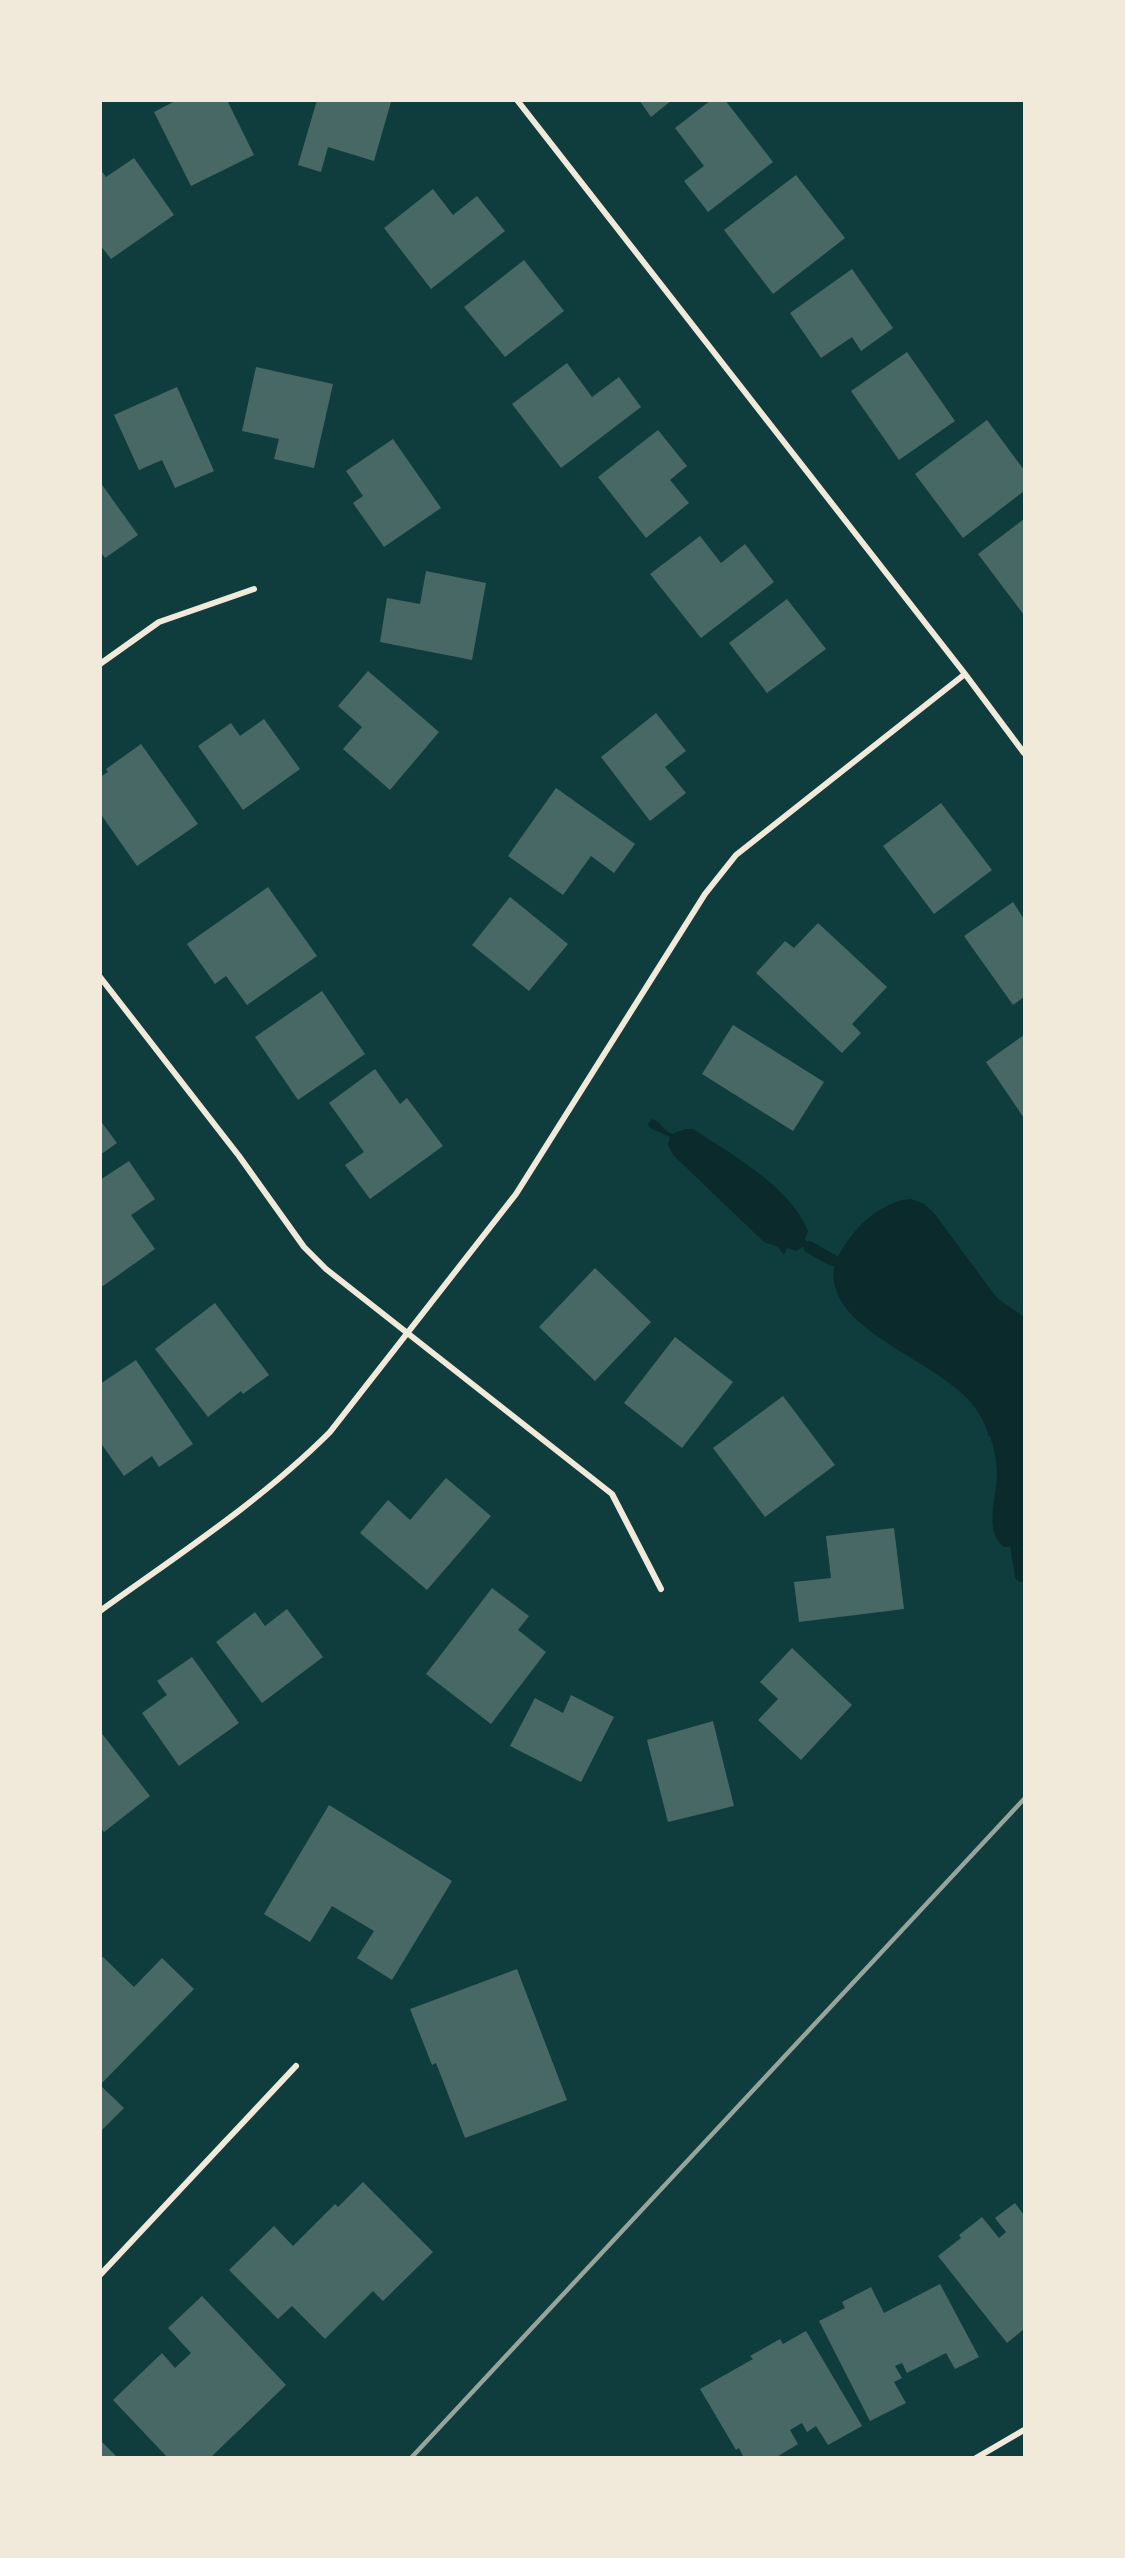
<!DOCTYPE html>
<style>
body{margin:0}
#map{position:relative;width:1125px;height:2558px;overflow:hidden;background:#0f3d3e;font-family:Poppins,sans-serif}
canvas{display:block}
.frame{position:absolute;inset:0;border:102px solid #f1e9da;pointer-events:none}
</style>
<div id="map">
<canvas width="1125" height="2558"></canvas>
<div class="frame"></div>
</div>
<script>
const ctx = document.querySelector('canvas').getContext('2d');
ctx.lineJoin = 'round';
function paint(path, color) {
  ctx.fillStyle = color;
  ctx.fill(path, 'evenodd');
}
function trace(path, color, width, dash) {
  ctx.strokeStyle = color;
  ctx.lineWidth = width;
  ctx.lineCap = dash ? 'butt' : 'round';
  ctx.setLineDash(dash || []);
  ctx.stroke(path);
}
const water = new Path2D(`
 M652 1119C661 1121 663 1131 672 1134L685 1129H693C731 1154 791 1187 808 1231L805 1239 809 1246V1249L804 1246 796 1251 787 1248 784 1255 778 1247 764 1242 673 1155 668 1145 670 1137 650 1128 648 1124Z
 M911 1199 924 1204 934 1213 997 1298 1024 1317V1546L1004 1547C983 1531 997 1497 997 1474 997 1460 994 1449 990 1436H988C988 1431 985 1425 982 1419 956 1361 818 1335 835 1263L832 1260H836C851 1231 877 1202 911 1199Z`);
const stream = new Path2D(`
 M809 1247 832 1260
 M1016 1545 1021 1576`);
const building = new Path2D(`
 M177 100H227L254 155 191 186 154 112Z
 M317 100 391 102 374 161 328 147 321 172 298 165Z
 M639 100H672L651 117Z
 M711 100H725L773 162 708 212 684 181 704 166 675 128Z
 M134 158 174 215 111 259 100 245V169L106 177Z
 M796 175 845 238 773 294 724 230Z
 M433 189 453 215 477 196 505 231 431 289 384 228Z
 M524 260 564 311 505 357 464 307Z
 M852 269 893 328 861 351 852 337 821 358 790 313Z
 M907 352 955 421 899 460 851 391Z
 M567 363 592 397 619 377 641 407 561 468 512 404Z
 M256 367 333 384 314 468 274 459 279 439 242 431Z
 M177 387 214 471 175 488 162 460 139 470 114 415Z
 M987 420 1024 470V491L963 538 915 474Z
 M658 430 687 466 670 480 689 503 646 538 598 477Z
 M393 439 441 508 384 547 353 503 363 496 346 471Z
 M100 482 138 535 105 558 100 551Z
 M1024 519V615L978 554Z
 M700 536 721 563 745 544 774 582 701 638 650 574Z
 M426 571 486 583 472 660 380 642 387 598 420 604Z
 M787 599 826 649 767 693 729 643Z
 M368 671 439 732 390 790 343 749 362 727 338 706Z
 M656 713 686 751 665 767 686 793 650 821 601 757Z
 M264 719 300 769 243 810 198 746 231 723 240 736Z
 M141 744 198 824 137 866 100 813V777L108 772 106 769Z
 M556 788 635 844 614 873 591 856 563 895 508 856Z
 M941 803 992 870 934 914 883 846Z
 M268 887 317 956 247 1005 226 976 215 984 187 944Z
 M510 897 568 944 529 991 472 945Z
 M1013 902 1024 919V997L1013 1005 964 936Z
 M818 923 887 987 852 1024 861 1033 842 1053 756 973 785 941 794 948Z
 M322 991 365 1054 298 1100 255 1037Z
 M733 1025 824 1082 793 1131 702 1074Z
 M1024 1035V1118L986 1062Z
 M375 1069 400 1104 407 1098 443 1146 370 1199 345 1165 364 1152 329 1103Z
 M100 1120 117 1143 100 1155Z
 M129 1161 155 1199 131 1215 155 1249 103 1286 100 1283V1180Z
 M595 1268 651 1322 595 1381 539 1327Z
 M215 1303 269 1375 243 1394 241 1391 208 1417 155 1349Z
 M675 1337 733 1382 682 1448 624 1403Z
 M136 1360 193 1444 159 1467 152 1456 124 1476 100 1442V1384Z
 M783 1396 835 1465 765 1517 713 1448Z
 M446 1478 491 1516 427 1590 360 1533 388 1500 410 1520Z
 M894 1528 904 1609 799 1622 794 1582 831 1578 826 1536Z
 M492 1588 529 1616 518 1630 546 1652 491 1724 426 1674Z
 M287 1609 323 1657 262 1703 216 1642 255 1612 265 1626Z
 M792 1648 852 1705 801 1760 758 1720 778 1699 760 1682Z
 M192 1657 239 1723 179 1766 142 1713 167 1695 157 1681Z
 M571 1695 614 1717 581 1782 510 1746 535 1698 563 1713Z
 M713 1721 734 1806 668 1822 647 1740Z
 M100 1731 150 1796 104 1832 100 1827Z
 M329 1805 452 1881 392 1980 357 1958 374 1931 332 1906 310 1942 264 1914Z
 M103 1957 134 1987 162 1958 194 1989 100 2085V1960Z
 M517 1969 567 2100 465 2138 436 2063 432 2065 410 2009Z
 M100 2085 124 2108 100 2132Z
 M363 2182 433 2252 383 2301 373 2291 325 2339 292 2306 278 2319 229 2270 274 2226 293 2246 335 2204 338 2207Z
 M1015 2203 1024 2215V2329L1007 2343 938 2256 961 2238 959 2235 982 2217 999 2238 1006 2232 995 2218Z
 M940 2284 979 2357 955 2369 946 2353 907 2373 902 2363 895 2366 902 2378 894 2382 906 2403 870 2421 819 2321 845 2308 842 2302 871 2287 884 2313Z
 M202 2296 286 2385 210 2458H168L113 2400 162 2353 175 2368 191 2353 168 2328Z
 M806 2331 862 2426 828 2445 816 2426 807 2432 802 2423 790 2430 798 2444 775 2458H744L739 2448 736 2450 700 2389 753 2359 750 2356 780 2339 783 2344Z
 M100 2440 118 2458H100Z`);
const minor = new Path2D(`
 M517 100 965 674 1024 753
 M100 664 159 622 254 589
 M100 977 239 1156 304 1247 326 1269 612 1494 661 1589
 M100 1611C179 1554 261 1501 330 1432L516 1194 705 894 736 855 965 674
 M100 2275 296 2066
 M976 2458 1024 2430`);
const rail = new Path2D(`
 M411 2458 1024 1799`);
paint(water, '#0a2a2b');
trace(stream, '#0a2a2b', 12);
paint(building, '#486865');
trace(minor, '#f1e9da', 6);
trace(rail, '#97a49c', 4.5);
</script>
